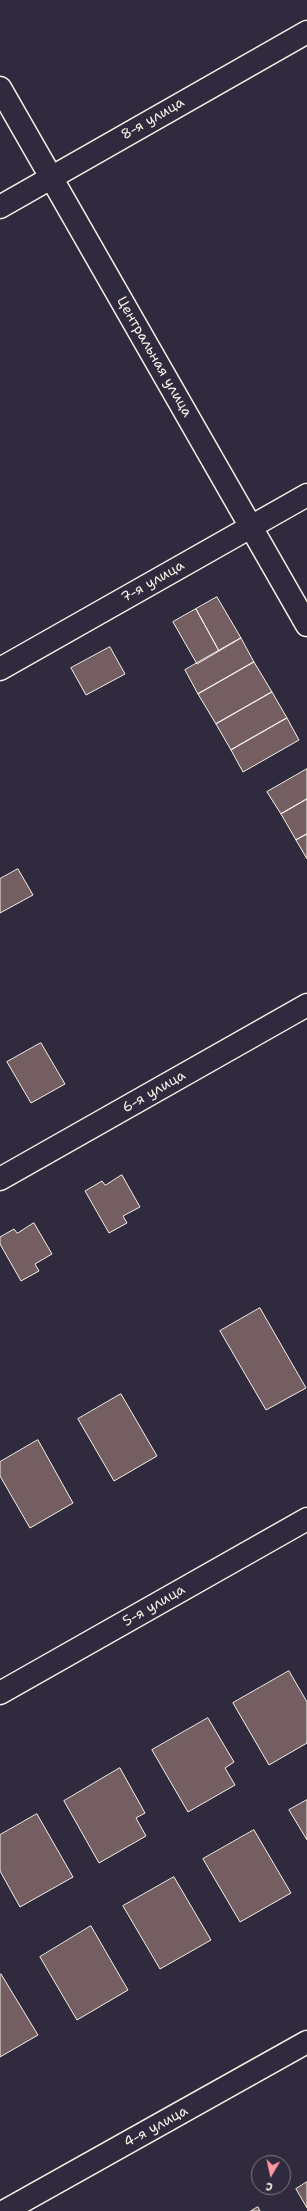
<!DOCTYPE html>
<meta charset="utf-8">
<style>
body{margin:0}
#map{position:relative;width:307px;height:2211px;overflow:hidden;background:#2f2a3d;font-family:"Shantell Sans",sans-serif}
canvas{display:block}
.north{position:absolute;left:251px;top:2155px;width:40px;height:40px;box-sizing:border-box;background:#2f2a3d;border:1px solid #7e7a81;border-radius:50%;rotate:189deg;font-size:11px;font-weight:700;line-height:16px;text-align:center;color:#f4f1e8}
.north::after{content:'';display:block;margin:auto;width:14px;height:18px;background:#ff9aa2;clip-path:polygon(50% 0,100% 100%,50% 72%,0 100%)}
</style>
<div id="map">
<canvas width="307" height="2211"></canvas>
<div class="north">С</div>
</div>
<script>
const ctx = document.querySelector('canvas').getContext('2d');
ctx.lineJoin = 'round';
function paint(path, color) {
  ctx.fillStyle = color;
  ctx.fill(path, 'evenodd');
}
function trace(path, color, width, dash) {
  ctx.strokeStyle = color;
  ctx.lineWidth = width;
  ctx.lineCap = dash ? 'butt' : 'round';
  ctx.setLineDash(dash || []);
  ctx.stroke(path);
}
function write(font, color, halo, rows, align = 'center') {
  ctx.font = font + ' "Shantell Sans",sans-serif';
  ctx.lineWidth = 4;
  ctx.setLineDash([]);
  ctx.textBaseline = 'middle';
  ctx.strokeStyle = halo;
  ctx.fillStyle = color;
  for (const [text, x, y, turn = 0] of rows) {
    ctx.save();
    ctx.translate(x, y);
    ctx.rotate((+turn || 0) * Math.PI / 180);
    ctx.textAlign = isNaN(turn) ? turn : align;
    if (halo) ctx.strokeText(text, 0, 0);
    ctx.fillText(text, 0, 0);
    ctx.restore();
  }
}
const building = new Path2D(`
 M217 597 241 638 219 651 196 609Z
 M196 609 219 651 197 664 173 622Z
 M241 638 254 662 198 694 185 670Z
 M110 647 125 674 86 695 71 668Z
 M254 662 272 692 216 724 198 694Z
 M272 692 287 718 231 750 216 724Z
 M287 718 299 740 243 772 231 750Z
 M307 769V799L281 814 267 792Z
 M307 799V834L296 840 281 814Z
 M307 834V859L296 840Z
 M18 869 33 895 0 913V879Z
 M41 1043 65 1084 31 1103 7 1062Z
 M122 1175 140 1207 123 1216 127 1223 109 1233 85 1191 102 1181 105 1185Z
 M34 1223 52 1254 35 1264 39 1271 21 1281 0 1244V1237L14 1229 17 1233Z
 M260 1308 306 1388 266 1410 220 1331Z
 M121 1394 157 1456 114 1481 78 1419Z
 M38 1440 73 1503 30 1528 0 1476V1462Z
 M289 1671 307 1702V1743L269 1765 233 1703Z
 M208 1718 234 1762 225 1768 235 1785 188 1812 152 1750Z
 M120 1768 145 1813 136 1818 146 1836 99 1863 64 1801Z
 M307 1800V1840L289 1810Z
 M37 1814 73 1877 20 1907 0 1871V1835Z
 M254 1830 291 1893 240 1922 203 1859Z
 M174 1877 211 1940 160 1969 123 1906Z
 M91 1926 128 1990 77 2020 40 1957Z
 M1 1974 38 2035 0 2057V1975Z
 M307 2182V2208L296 2189Z
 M258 2207 260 2211H251Z`);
const minor = new Path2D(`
 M0 88 307 625
 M0 207 307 32
 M0 669 307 495
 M0 1179 307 1005
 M0 1693 307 1519
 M5 2211 307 2042`);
const streetNames = [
 ["8-я улица",153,119,-30],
 ["Центральная улица",154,357,60],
 ["7-я улица",153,582,-30],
 ["6-я улица",154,1092,-30],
 ["5-я улица",154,1606,-30],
 ["4-я улица",156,2127,-29]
];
paint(building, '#745e62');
trace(building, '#f4f1e8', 1);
trace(minor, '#f4f1e8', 25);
trace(minor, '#2f2a3d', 22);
write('14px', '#f4f1e8', '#2f2a3d', streetNames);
</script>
